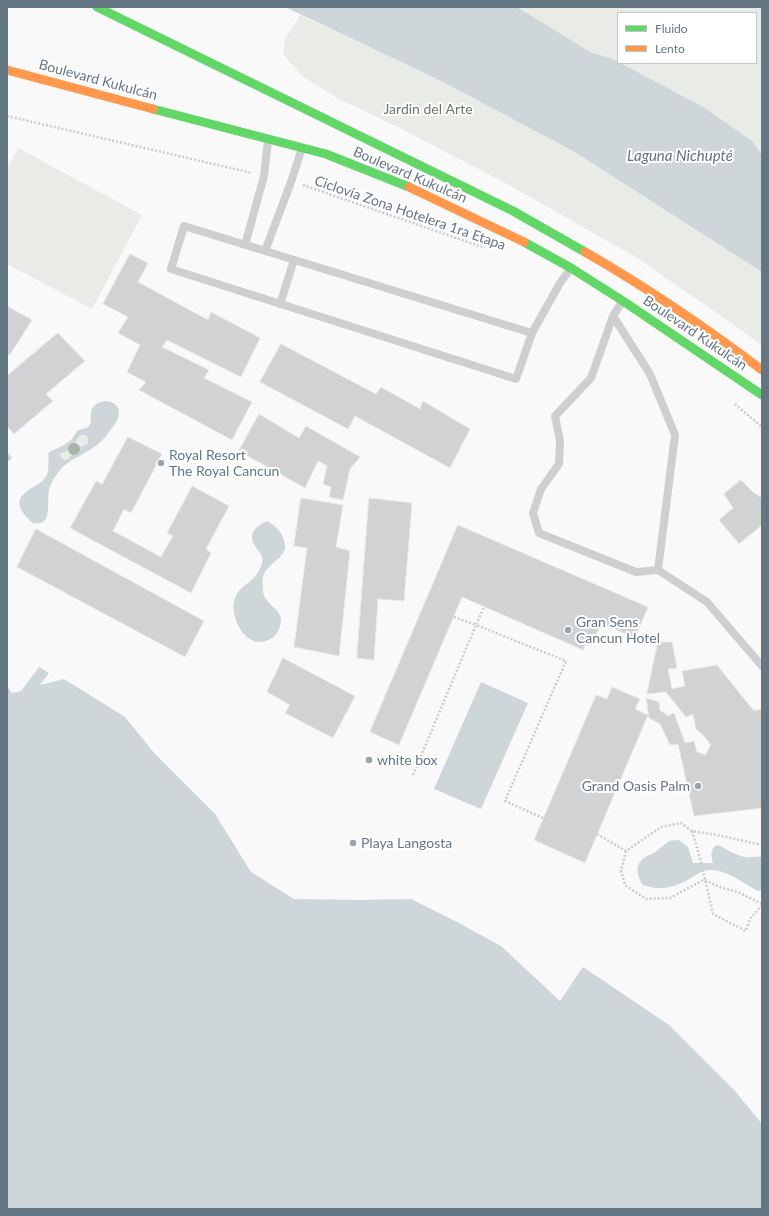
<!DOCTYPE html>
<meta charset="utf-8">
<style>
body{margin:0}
#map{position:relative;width:769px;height:1216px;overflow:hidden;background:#f9f9f9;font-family:Lato,sans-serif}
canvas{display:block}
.frame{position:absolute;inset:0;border:8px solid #657683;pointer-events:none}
.legend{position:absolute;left:617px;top:12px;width:140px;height:52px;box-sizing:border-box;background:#fff;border:1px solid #c1c8cd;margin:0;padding:5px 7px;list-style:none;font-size:12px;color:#657683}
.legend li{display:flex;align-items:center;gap:8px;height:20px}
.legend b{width:20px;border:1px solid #c1c8cd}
</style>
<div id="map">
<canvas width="769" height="1216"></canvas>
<div class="frame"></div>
<ul class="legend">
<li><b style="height:5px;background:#63d668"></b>Fluido</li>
<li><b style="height:5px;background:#ff974d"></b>Lento</li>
</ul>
</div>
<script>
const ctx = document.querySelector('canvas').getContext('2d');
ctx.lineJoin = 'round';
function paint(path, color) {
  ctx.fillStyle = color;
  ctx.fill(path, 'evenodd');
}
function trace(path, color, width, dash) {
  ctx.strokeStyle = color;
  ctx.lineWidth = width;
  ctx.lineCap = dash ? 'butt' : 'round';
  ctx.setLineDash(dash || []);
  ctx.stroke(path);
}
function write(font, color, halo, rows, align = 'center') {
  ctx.font = font + ' Lato,sans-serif';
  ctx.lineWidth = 4;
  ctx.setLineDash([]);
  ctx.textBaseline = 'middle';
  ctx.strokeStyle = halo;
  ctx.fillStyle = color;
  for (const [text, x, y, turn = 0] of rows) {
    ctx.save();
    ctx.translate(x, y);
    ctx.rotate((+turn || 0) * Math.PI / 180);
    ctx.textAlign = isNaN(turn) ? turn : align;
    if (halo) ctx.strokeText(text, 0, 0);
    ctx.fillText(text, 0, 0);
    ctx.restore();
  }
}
const green = new Path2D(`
 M517 7H762V155L752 141 705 108 620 63H756V13H618V62L592 53Z
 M300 15 441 81 573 151 762 272V346L740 329 634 256 511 186 398 127 337 98 302 76 283 54 285 39Z
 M18 148 142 215 92 309 7 264V169Z
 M81 435H85L88 438 89 444 78 448 68 459 64 460 61 458 60 454C63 451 68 452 71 449 75 445 76 439 81 435Z`);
const water = new Path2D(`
 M285 7H517L592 53 613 59 705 108 752 141 762 155V272L573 151 441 81Z
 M106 401C112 402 118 404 119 411 119 418 116 423 112 428 104 440 96 447 83 454 76 458 69 461 63 467 56 474 51 482 49 491 46 502 54 527 33 523 23 515 12 502 26 492 31 487 40 485 44 479 51 472 47 461 49 452L64 445 71 440 78 430 87 428 91 423C90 411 91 403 106 401ZM81 435H85L88 438V444L78 448 68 459 64 460 61 458 60 454C63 451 68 452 71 449 75 445 76 439 81 435Z
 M267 521C274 525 280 529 283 538 284 541 286 546 285 549 280 564 259 565 263 587 263 590 263 593 264 596 270 607 285 612 280 626 279 630 276 636 272 638 248 654 228 618 235 598 238 587 251 583 257 574 260 569 264 562 262 557 260 552 256 548 254 544 248 533 257 525 267 521Z
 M39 667 49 673 40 685 64 679 125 717 155 754 215 814 251 872 294 899 361 900 411 899 457 922 501 946 560 1001 583 967 669 1025 735 1091 762 1124V1209H7V686L12 693 21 691Z
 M481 682 528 703 481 809 434 789Z
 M679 840 688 847 693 863H713C711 855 710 850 716 845 726 847 734 856 746 857 751 858 756 856 762 857V890L758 891C744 884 729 871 713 870 705 869 698 874 691 878 675 888 660 891 643 885 636 874 634 863 647 856 651 854 655 853 658 850 667 843 667 840 679 840Z`);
const building = new Path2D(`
 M130 254 148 263 138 282 208 320 211 312 260 338 241 377 167 340 162 347 209 370 204 378 252 402 232 440 139 390 146 382 127 372 140 345 118 333 128 317 103 304Z
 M7 306 32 320 10 355 7 354Z
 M58 333 85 361 46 394 53 401 14 434 7 426V376Z
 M281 344 376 394 381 387 420 409 423 401 470 429 450 468 355 416 348 429 260 382Z
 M259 414 299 438 306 426 360 457 350 469 343 500 329 497 331 487 323 484 327 466 318 461 305 488 239 451Z
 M128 437 162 454 131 513 124 509 113 531 161 557 173 536 167 533 192 486 229 506 206 549 211 553 191 593 70 528 96 481 102 484Z
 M7 452 12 458 7 463Z
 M741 480 753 492 762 498V525L739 544 719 520 733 508 724 494Z
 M301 498 343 505 336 547 350 551 339 656 294 647 307 548 294 546Z
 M369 498 412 503 404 601 378 599 374 660 357 658Z
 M458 525 648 607 635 638 601 623 594 640 588 637 583 650 462 597 399 745 370 732Z
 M36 529 204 621 185 657 17 567Z
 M658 642H672L677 668 668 669 672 689 685 686 682 671 717 665 754 711 762 709V808L694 816 678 744 670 745 660 724 649 718 646 698 659 702 660 710 668 716 674 713 685 743 694 741 697 752 705 755 711 745 704 736 696 729 693 714 686 717 666 692 647 694Z
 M283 658 355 696 333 738 285 713 290 705 267 692Z
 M612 687 640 699 635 709 648 715 585 863 534 840 596 695 607 699Z`);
const path = new Path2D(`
 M7 116 252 173
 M303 185 482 247
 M735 404 762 427
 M454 617 476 625 484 607
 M413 775 476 625 566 661 505 801 543 818
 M692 831 700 858 713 914 746 931 750 919 762 905
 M597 834 626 851 661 827 681 823 692 831 717 835 762 845
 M626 851 621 871 625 885 646 899 670 898 705 879
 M705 880 722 888 738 892 762 904`);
const lane = new Path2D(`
 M184 226 532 333 516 379 171 269Z
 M245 245 264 176 268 140
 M265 251 291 182 302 148
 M622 302 613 316 650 374 675 435 658 570 707 602 762 666
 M280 304 294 260
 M613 316 591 378 555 416 560 441 559 464 541 489 533 513 539 533 636 572 658 570
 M532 333 560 283 571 268`);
const fast = new Path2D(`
 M97 7 513 211 585 252
 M153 109 326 154 409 187
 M524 242 571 268 623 301 762 395`);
const slow = new Path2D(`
 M7 70 153 109
 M409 187 524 242
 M585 252C646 287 705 327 762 370`);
const trees = [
 [74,449]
];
const markers = [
 [161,463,4,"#99a4ac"],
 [568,630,4,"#99a4ac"],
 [369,760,4,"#99a4ac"],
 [698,786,4,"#99a4ac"],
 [353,843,4,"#99a4ac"]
];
const streetNames = [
 ["Boulevard Kukulcán",98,80,15],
 ["Boulevard Kukulcán",410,175,23],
 ["Ciclovía Zona Hotelera 1ra Etapa",410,213,19],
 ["Boulevard Kukulcán",695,333,34]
];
const parkNames = [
 ["Jardin del Arte",428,109]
];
const poiNames = [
 ["Royal Resort",169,455],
 ["The Royal Cancun",169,471],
 ["Gran Sens",576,622],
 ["Cancun Hotel",576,638],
 ["white box",377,760],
 ["Grand Oasis Palm",690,786,"right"],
 ["Playa Langosta",361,843]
];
const waterNames = [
 ["Laguna Nichupté",680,156]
];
paint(green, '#e8ebe6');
paint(water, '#ced6d9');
paint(building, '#d0d2d3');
trace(building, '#e8e8e8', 1);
trace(path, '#cbcccd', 2.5, [2, 2]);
trace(lane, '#cecfd0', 8);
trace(fast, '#63d668', 9);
trace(slow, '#ff974d', 9);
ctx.fillStyle = '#a9b3a7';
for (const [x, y] of trees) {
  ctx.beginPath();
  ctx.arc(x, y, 6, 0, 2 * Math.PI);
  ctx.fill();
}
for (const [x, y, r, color] of markers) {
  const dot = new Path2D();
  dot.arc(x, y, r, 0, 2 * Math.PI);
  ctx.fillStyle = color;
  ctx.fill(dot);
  trace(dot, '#fff', 1.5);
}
write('14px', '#657683', '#fff', streetNames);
write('14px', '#687a64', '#fff', parkNames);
write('14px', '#657683', '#fff', poiNames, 'left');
write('italic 15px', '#60757c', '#fff', waterNames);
</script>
